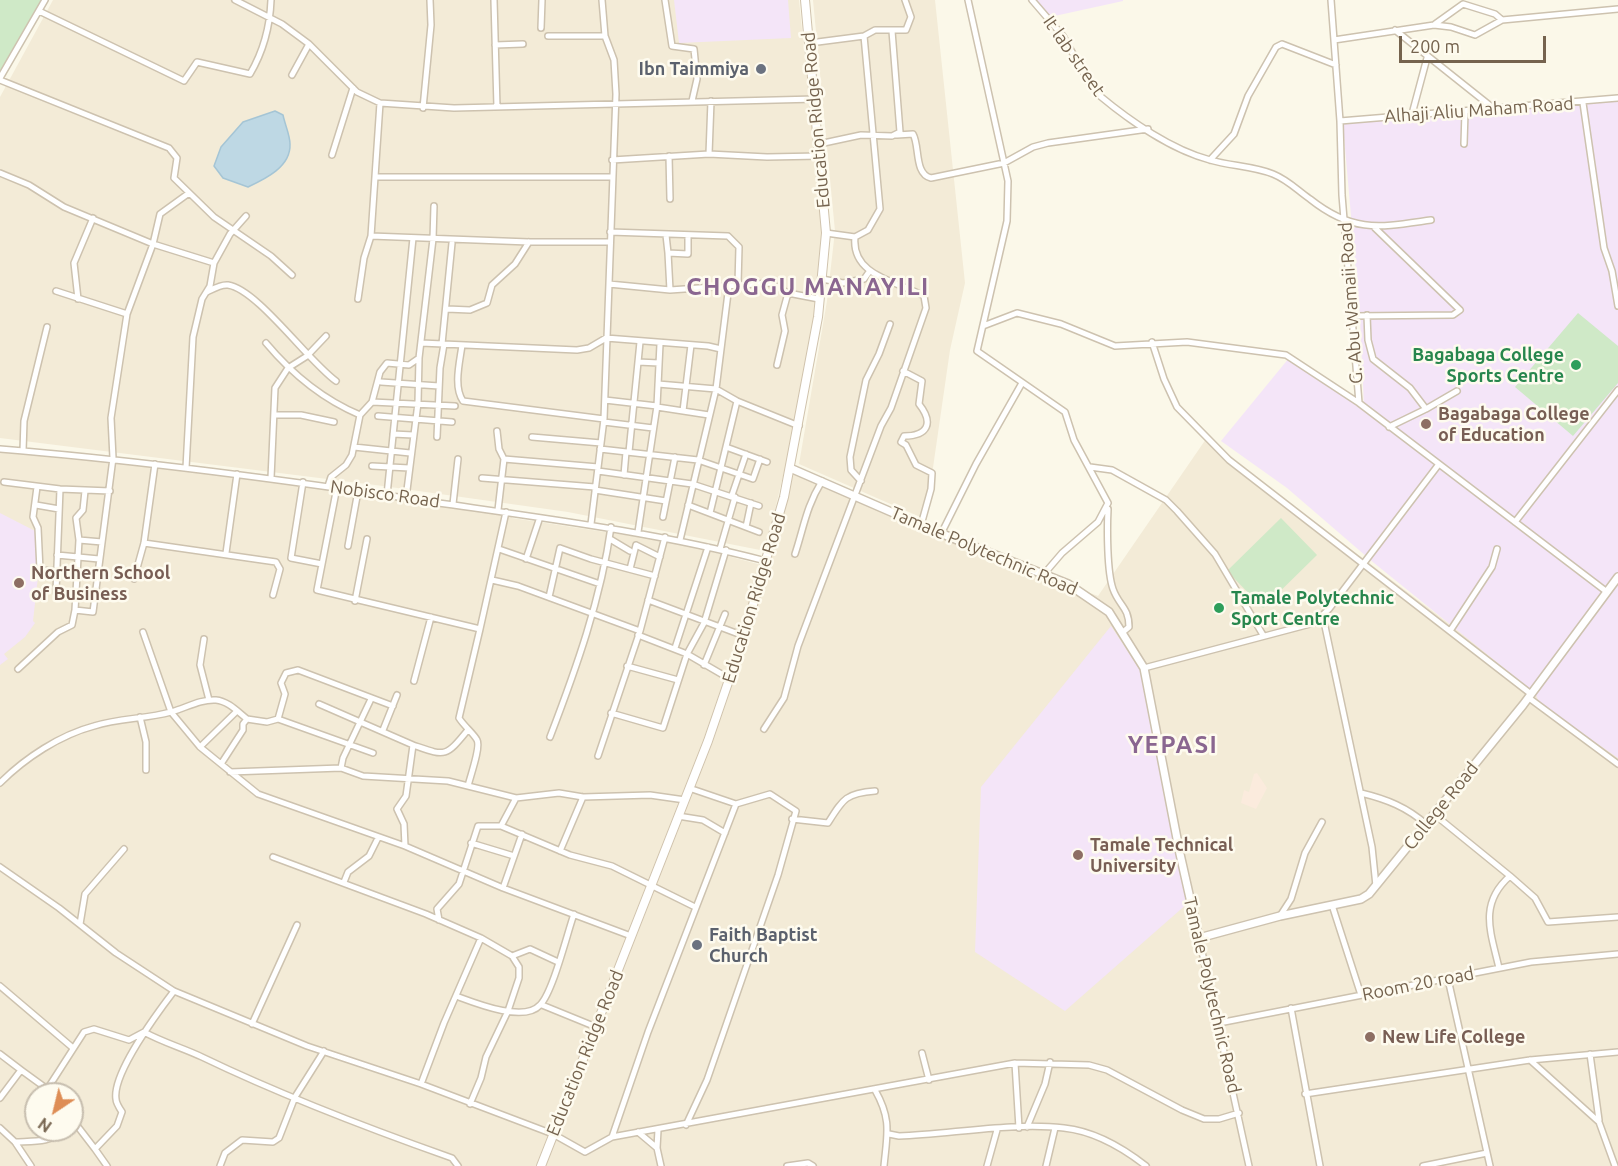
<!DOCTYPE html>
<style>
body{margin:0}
#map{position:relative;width:1618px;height:1166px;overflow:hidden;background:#fbf8e9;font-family:Ubuntu,sans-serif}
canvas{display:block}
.north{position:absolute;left:24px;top:1082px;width:60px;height:60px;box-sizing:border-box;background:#fefbef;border:2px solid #c7beaf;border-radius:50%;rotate:215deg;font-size:16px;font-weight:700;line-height:24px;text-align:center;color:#75634e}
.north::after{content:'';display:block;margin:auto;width:21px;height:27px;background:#de8d55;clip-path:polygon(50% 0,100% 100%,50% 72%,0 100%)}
.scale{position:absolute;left:1399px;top:36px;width:147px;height:27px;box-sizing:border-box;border:3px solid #75634e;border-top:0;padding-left:8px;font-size:18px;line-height:21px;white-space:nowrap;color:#75634e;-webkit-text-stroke:4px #fefbef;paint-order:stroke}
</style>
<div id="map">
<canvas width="1618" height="1166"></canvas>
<div class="north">N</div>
<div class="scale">200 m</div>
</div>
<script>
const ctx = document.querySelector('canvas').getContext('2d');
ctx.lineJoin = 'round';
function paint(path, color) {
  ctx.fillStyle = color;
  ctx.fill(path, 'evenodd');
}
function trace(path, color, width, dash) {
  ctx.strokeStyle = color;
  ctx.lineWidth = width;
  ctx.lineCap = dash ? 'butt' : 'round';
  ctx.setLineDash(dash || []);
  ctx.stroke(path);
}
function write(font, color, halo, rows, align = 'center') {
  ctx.font = font + ' Ubuntu,sans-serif';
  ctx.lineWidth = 5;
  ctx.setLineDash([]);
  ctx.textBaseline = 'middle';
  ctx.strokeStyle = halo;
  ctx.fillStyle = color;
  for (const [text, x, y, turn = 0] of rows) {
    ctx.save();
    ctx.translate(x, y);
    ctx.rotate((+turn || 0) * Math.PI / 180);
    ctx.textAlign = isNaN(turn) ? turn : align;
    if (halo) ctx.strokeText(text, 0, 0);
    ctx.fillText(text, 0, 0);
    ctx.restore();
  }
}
const residential = new Path2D(`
 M53 0H799L823 235 811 340 790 447 765 551 568 512 383 486 0 438V97Z
 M813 0H935L965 283 950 350 926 516H918L799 464 827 301 835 231Z
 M1206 439 1618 752V1166H0V448L272 475V481L513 513 512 518 679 543 769 567 794 466 1005 561 1098 596ZM36 1094H72V1130H36Z`);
const commercial = new Path2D(`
 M1257 773 1267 788 1256 809 1241 803 1244 790 1249 792 1254 774Z`);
const education = new Path2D(`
 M674 0H788L791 38 679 43Z
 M1035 0H1123V1L1050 17Z
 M1618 101V758L1540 704 1535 693 1374 563 1287 488 1221 441 1289 358 1364 407 1360 318 1343 125 1349 121Z
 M0 513 37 532 39 568 33 621 35 623 25 637 4 654 8 659 0 665Z
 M1111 626 1140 670 1188 903 1065 1011 975 952 981 787Z`);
const green = new Path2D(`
 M0 0H42L0 71Z
 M1578 313 1618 346V383L1573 436 1515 387Z
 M1281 518 1317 555 1263 608 1227 571Z`);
const water = new Path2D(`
 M275 111 283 115C285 125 290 135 290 144 291 167 265 179 248 187L223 178 214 166 221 147 243 122Z`);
const minor = new Path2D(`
 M235 0 282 24 309 44 357 92 380 103 454 108 816 99
 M494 0 497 107
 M665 0 672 46 694 49 697 79 692 101
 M968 0 1008 181 1007 221 977 351 1065 412 1074 440 1108 503 1098 522 1062 553 1044 574
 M1032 0 1063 36 1091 86 1100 96C1130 121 1172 150 1210 160 1230 166 1253 166 1273 174 1288 180 1297 190 1310 199 1354 234 1381 227 1431 220
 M1331 0 1340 121 1342 195 1359 403 1607 592
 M39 11 184 81 197 62 250 74C263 52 270 26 271 0
 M1435 24 1463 4 1495 14 1502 20
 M541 28 542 0
 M1395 30 1493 108
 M548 36H605
 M1334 40 1434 25 1451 27 1475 35 1502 20 1618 9
 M810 43 864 36
 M495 45 523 44
 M292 75 309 44
 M0 78 45 0
 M0 80 169 148 177 158 174 178 214 217 271 256 292 275
 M1583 103 1604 248 1612 271 1618 306
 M423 108 431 25 430 0
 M1412 114 1427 58
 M1340 121 1618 98
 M897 135 913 134C920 146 914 174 931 178L1004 163 1033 147 1048 143 1148 129
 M819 144 861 135 892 136 900 132 892 31
 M1464 144 1465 112
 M709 154 711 101
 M332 155 353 88
 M669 156 670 199
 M612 160 709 154 767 157 820 156
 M1210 160 1234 134 1248 96 1276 47 1282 44 1336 65
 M0 173 29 185 64 207 153 244 127 314 111 418 113 458 93 612 75 610 72 625 58 632 18 669
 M377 177H611
 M189 193 160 214 153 244 214 263
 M610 232 728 236 739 247 738 284
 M666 235 668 253 688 254V235
 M371 236 529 242H609
 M855 237 868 230 880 209 864 36 875 30H906L911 17 905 0
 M668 253 670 290
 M822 279 843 283 864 279 869 272
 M609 284 670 290 770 283 788 293 819 299
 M56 291 127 314
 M207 292C213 289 221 284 228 285 257 289 308 361 336 381
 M78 299 74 263 93 218
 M358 299 364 258 371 236 380 103
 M447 309 470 310 487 303 492 285 515 264 529 242
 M1367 315 1368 340 1373 359 1410 388 1426 409 1389 427
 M1354 316 1453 315 1460 310 1375 228
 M983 326 1017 313 1061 324 1115 346 1187 342 1286 355 1359 403
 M1152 342 1164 379 1177 407 1229 460 1531 694
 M266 343C292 374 322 399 360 415
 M421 343 577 350 589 348 606 338 708 346 721 349 716 389 680 540
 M442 344 452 243
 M462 345C460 361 453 387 463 401L604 419
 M721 349 729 285
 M638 362 659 363
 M777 365 785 331 782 315 788 293
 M903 371 922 381 919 404C934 423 928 436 904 436L901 442 906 445 916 465 932 473 931 489 921 525
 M381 382 439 386
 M658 384 716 389 737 401 799 426
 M605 400 657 406
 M372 402 455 406
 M657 407 709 415
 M1426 409 1457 391
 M683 411 691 345
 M274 415H301L334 422
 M378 416 452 422
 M604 422 653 428
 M497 431 499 449 504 459 498 510
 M393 434 413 435
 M437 437 440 368 444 344
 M532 437 601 443
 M354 447 410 453
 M726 447 767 462
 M0 449C136 460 270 478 405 498 526 516 647 530 766 561
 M600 449 698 460 753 479 760 459
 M23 451 24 421 47 327
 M629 452 640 342
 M504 459 598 467
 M372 466 409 468
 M1090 467 1112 470 1166 500 1177 511 1215 554 1263 635
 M186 468 193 337 202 299 210 286 214 263 230 234 246 216
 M598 471 692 484 759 506
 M624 475 626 452
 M271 478 275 388 288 368 307 356 326 336
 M482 478 595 487
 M861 481 851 470 850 457 866 380 879 354 890 324
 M4 482 60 489 110 491
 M303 482 291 558 322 564
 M328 486 331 477 346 465 352 455 360 415 372 402 380 372 387 363 409 365 419 358 433 239 434 206
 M37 487 33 517 38 528 40 570 57 571
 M337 487 317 590 480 629 506 512
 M595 490 666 501
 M387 495 413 238
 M732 495 746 454
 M406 498 418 403 419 358
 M453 504 458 459
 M36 505 59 509
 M688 505 759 532
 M1108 509C1107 529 1107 572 1113 589 1119 606 1129 607 1129 627L1123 632
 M710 513 737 401
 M663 517 675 457
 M1515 522 1618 390
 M591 524 604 419 616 94 614 60 605 36 602 0
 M746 527 751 503
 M638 532 657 406 660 344
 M941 534 976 464 1022 383
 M610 539 630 551
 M79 540 102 542
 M144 543 276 562 280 569 273 595
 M348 546 358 491
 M499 549 600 584
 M720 549 735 497
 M226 553 237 474
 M795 554C804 527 806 507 822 481
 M57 555 99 559
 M526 559 539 520
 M630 569 636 545 660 557
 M134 579 144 543 155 464
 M492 580 518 586 640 631
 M56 592 60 489
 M76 593 95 595
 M549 597 560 548 591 559 655 576
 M648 600 744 636
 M355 601 367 539
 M75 610 79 540 76 518 83 510 85 491
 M1323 617 1372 847 1376 886
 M1450 631 1492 567 1497 549
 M143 632 171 712 200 747 258 794 405 846 503 888 631 936
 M638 635 687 654 730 679
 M204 639 200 665 209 700
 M675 648 708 547
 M704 665 725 614
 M627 666 678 680
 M1144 668 1314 623 1329 609 1439 464
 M414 681 431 617
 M1529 698 1618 764
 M319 704 413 745 406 796 397 809 404 824 405 846
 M611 713 663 728 687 654 704 623 726 550
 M140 717 146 742V770
 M278 719 373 753
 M764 729 784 698 798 646 881 426 891 408 926 308 924 296C897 281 851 276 855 237L826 233
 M383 730 397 695
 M550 737C576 669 601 599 611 527
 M413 745C445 756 445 758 467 731
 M200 747 237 711
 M598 756 640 631 665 537
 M221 764 243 730V724L247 719 267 722 278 719 285 694 281 683 286 673 298 670 393 706
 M341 768 343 758 371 699
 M230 772 341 768 363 776 448 781 516 798 559 793 583 797 650 795 685 800
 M0 783C25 758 60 735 94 726 119 718 146 719 171 712 186 708 200 699 216 700 228 701 238 712 247 719
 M468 786C470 777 481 747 477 740 474 734 464 726 459 718L480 629
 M1361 793C1386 799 1407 807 1427 825
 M1435 815 1510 876C1478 904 1491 933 1499 968
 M678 816 703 820 725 833
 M792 819 828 823C843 799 846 793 875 791
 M501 826 516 798
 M471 843 514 856
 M560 851 583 797
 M273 857 426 914 481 938 512 956 519 967V978L508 1011 486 1057 481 1078 470 1104
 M0 867 59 908 116 953 174 991 307 1046 421 1084 553 1134 585 1152 612 1137 1015 1063 1089 1065 1107 1070 1182 1110 1204 1119H1219L1239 1113
 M1510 876 1535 898 1548 922 1618 917
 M344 882 348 872 369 856 378 838
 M503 888 522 834
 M1332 905 1361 995
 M1280 916 1291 899 1305 853 1322 822
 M439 920 437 909 459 884 478 826H501L570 855 612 866 695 907
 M80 924 85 894 124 849
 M1199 938 1249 1166
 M512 956 530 949 558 962
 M1448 979 1490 1166
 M0 986 73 1048
 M456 996C475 1003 524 1023 540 1005 553 992 567 934 574 914
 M542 1005 596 1027
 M1291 1008 1320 1166
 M1219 1023 1531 962 1618 954
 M252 1024 297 925
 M922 1053 929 1080
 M0 1054 21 1070
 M1590 1054 1599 1120
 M1530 1060 1599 1122 1615 1166
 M1015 1063 1019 1128
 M421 1084 444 1023 481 938
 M48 1088 84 1032 94 1029 129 1040 144 1032C162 1042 183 1048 202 1057 283 1096 367 1128 452 1158L458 1166
 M875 1090C892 1120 887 1134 884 1166
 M1305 1094 1530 1060 1618 1052
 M0 1098 21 1070 54 1094
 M72 1119 95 1149 117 1126 122 1112C120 1109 116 1103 116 1099 112 1074 158 1012 174 991
 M686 1125 707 1080 778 875 796 811 770 794 736 804 689 788
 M1027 1127 1045 1084 1050 1062
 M0 1128 15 1142 31 1166
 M658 1130 657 1148 661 1166
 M638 1132 657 1148
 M889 1134 899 1136C951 1134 1013 1122 1064 1128 1093 1131 1123 1148 1146 1166
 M612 1137 648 1032 736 804
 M15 1142C33 1141 51 1143 64 1130
 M95 1149 107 1166
 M220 1166 225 1153 242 1140 273 1142 279 1138 295 1097 324 1051
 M787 1166 808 1163 813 1166
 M987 1166 997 1130
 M1046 1166 1055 1128
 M1423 1166 1487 1153`);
const tertiary = new Path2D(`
 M790 468 935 531 1068 584 1109 612 1144 668 1180 854 1199 938 1280 916 1361 899 1369 894 1523 705 1618 577`);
const secondary = new Path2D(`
 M541 1166 708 741 744 636 784 497 818 317 826 233 805 0`);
const markers = [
 [761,69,6,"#6b7280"],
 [1576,365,6,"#2e9e5b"],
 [1426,424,6,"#8d6e63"],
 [19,583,6,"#8d6e63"],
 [1219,608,6,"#2e9e5b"],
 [1078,855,6,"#8d6e63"],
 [697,945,6,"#6b7280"],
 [1370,1037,6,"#8d6e63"]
];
const streetNames = [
 ["It lab street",1074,56,55],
 ["Alhaji Aliu Maham Road",1479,110,-4],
 ["Education Ridge Road",816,120,-95],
 ["G. Abu Wamaii Road",1351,303,-94],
 ["Nobisco Road",385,494,8],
 ["Tamale Polytechnic Road",984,551,23],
 ["Education Ridge Road",754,598,-73],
 ["College Road",1441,806,-51],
 ["Room 20 road",1418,984,-11],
 ["Tamale Polytechnic Road",1212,995,77],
 ["Education Ridge Road",585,1053,-68]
];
const worshipNames = [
 ["Ibn Taimmiya",749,69],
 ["Faith Baptist",709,935,"left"],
 ["Church",709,956,"left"]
];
const leisureNames = [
 ["Bagabaga College",1564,355],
 ["Sports Centre",1564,376],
 ["Tamale Polytechnic",1231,598,"left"],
 ["Sport Centre",1231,619,"left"]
];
const educationNames = [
 ["Bagabaga College",1438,414],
 ["of Education",1438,435],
 ["Northern School",31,573],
 ["of Business",31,594],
 ["Tamale Technical",1090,845],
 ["University",1090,866],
 ["New Life College",1382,1037]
];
const districtNames = [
 ["CHOGGU MANAYILI",808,287],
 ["YEPASI",1173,745]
];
paint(residential, '#f3ebd7');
paint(commercial, '#fbebdd');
paint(education, '#f4e5f8');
paint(green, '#cfe9c7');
paint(water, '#bed8e4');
trace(water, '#a5c5d5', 1.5);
trace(minor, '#cdc2af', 8);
trace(tertiary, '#cdc2af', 10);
trace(secondary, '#d0c3ad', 10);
trace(minor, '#fff', 5);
trace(tertiary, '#fff', 7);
trace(secondary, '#fff', 8);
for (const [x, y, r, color] of markers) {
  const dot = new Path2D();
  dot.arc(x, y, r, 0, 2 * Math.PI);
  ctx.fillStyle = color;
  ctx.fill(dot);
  trace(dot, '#fefbef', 2);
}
write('18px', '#75634e', '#fefbef', streetNames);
write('bold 18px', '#5b616d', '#fefbef', worshipNames, 'right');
write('bold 18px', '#27864d', '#fefbef', leisureNames, 'right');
write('bold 18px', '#785e54', '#fefbef', educationNames, 'left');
ctx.letterSpacing = '1.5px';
write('bold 24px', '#8a6690', '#fefbef', districtNames);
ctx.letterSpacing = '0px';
</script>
